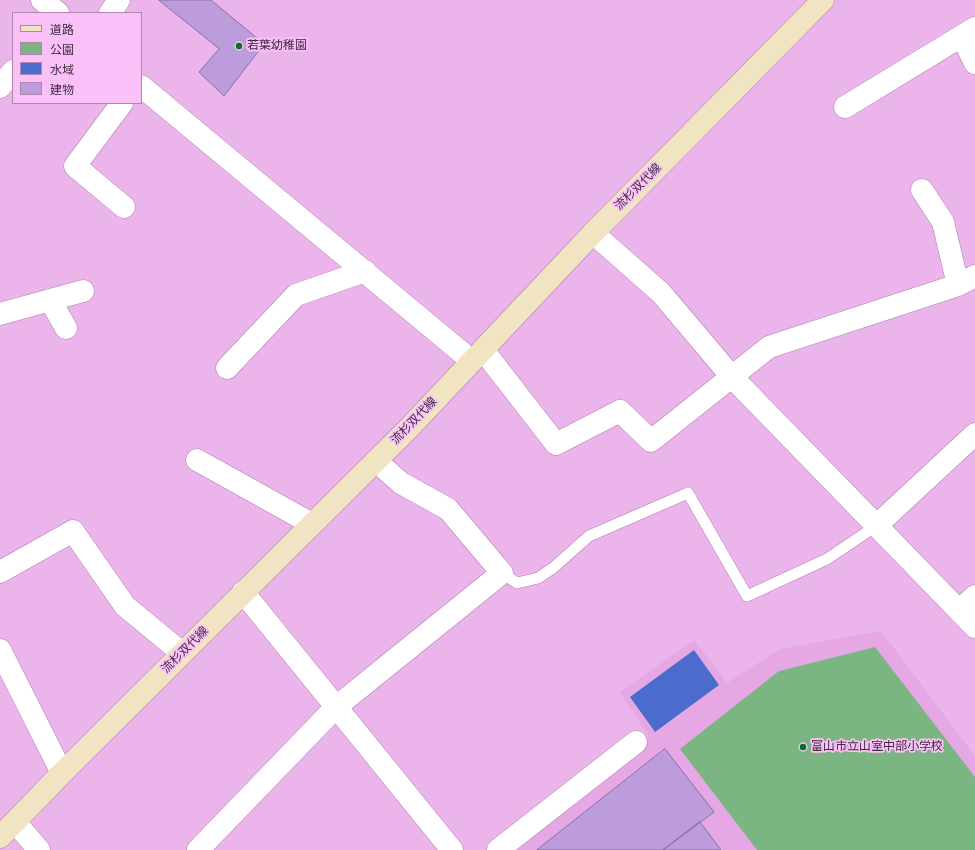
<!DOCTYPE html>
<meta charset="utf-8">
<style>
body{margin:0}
#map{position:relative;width:975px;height:850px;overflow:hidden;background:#ebb4ea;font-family:"PT Sans Narrow","Noto Sans JP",sans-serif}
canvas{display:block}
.legend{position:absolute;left:12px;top:12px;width:130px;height:92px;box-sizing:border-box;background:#f9c1f7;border:1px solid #af85ae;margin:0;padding:5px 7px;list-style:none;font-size:12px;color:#402a40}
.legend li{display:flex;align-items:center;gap:8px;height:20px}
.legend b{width:20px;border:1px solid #af85ae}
</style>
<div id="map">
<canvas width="975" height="850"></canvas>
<ul class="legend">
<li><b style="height:5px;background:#f0e4c3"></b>道路</li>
<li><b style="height:11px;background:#7bb581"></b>公園</li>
<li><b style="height:11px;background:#4b6ccc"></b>水域</li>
<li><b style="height:11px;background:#bc9cdb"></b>建物</li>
</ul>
</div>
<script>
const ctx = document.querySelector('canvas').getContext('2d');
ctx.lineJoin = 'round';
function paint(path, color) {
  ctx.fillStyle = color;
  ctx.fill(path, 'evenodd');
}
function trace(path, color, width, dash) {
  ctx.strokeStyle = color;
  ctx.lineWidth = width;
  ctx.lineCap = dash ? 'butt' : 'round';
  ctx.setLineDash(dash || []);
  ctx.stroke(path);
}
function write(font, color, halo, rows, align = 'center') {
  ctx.font = font + ' "PT Sans Narrow","Noto Sans JP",sans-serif';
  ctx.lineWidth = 3.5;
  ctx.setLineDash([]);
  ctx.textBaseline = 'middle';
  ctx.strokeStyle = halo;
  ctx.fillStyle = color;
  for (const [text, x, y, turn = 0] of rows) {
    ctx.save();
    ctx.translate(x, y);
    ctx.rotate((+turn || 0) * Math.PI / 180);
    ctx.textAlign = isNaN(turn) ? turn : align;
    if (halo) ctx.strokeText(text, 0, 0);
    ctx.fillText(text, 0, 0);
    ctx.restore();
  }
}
const built = new Path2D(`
 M881 631 975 756V850H508L649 737 620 692 694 640 727 683 780 649Z`);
const green = new Path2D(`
 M875 647 975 777V850H757L680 749 779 671Z`);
const water = new Path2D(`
 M694 650 719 685 655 732 630 697Z`);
const building = new Path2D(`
 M159 0H211L264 44 224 96 199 72 219 49Z
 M665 749 714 812 663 850H537Z
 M700 822 721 850H663Z`);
const service = new Path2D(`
 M502 573 517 583 538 578 553 568 589 536 688 493 747 596 827 559 876 526`);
const minor = new Path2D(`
 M42 0 58 13
 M110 13 119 0
 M962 36 975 63
 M141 86 472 361
 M0 87 13 71
 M122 103 75 166 124 207
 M845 107 975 28
 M922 190 943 222 958 285
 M593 233 661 293 732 377 975 627
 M50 300 66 328
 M0 314 83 291
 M483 350 556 444 620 411 651 441 769 347 958 285 975 276
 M227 368 296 295 365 271
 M197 460 312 524
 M876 526 975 434
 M0 572 73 531 125 606 182 653
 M243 592 452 850
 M959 611 975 596
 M0 650 62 773
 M15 822 39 850
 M198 850 336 707 502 573 448 509 401 483 376 461
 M498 850 636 742`);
const secondary = new Path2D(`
 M0 837 62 773 409 428 593 233 823 0`);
const markers = [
 [239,46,4,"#007327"],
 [803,747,4,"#007327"]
];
const poiNames = [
 ["若葉幼稚園",247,46],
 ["富山市立山室中部小学校",811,747]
];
const streetNames = [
 ["流杉双代線",638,187,-45],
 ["流杉双代線",414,421,-46],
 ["流杉双代線",185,650,-45]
];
paint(built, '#e5a8e4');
paint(green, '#7bb581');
paint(water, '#4b6ccc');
paint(building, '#bc9cdb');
trace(building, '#8b6da9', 1);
trace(service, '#b37fb2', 12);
trace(minor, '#b37fb2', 23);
trace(secondary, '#b37fb2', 23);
trace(service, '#fff', 11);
trace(minor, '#fff', 22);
trace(secondary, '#f0e4c3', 22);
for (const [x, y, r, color] of markers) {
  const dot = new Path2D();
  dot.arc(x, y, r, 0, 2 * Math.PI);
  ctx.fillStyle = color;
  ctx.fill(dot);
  trace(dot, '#f9c1f7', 1.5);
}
write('12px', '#402a40', '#f9c1f7', poiNames, 'left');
write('12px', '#402a40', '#f9c1f7', streetNames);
</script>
